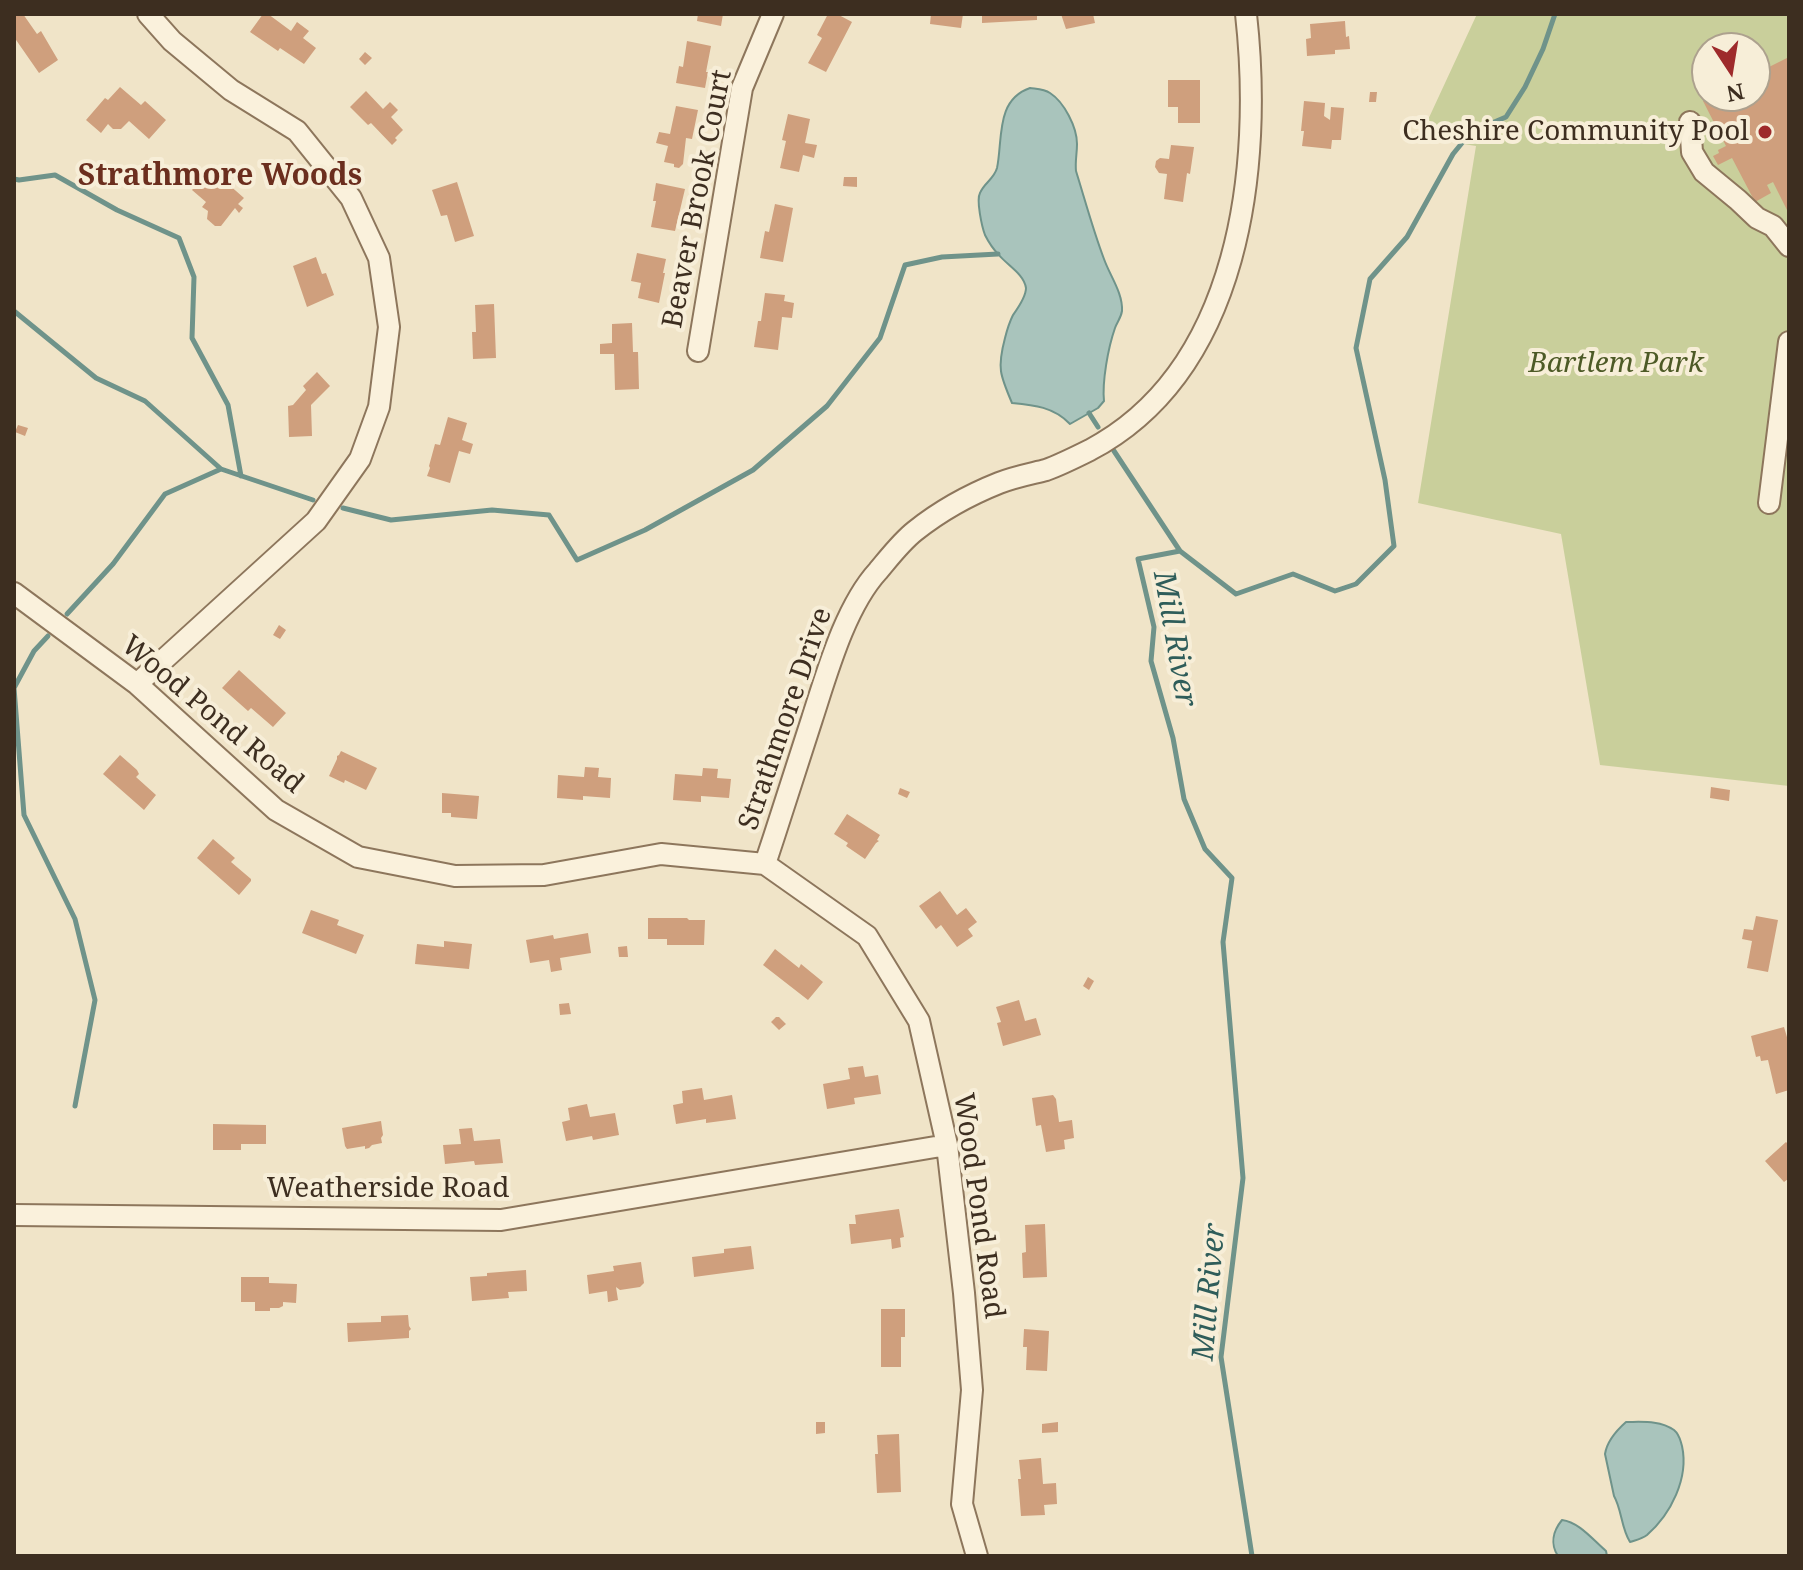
<!DOCTYPE html>
<style>
body{margin:0}
#map{position:relative;width:1803px;height:1570px;overflow:hidden;background:#f0e4c8;font-family:"Noto Serif",serif}
canvas{display:block}
.frame{position:absolute;inset:0;border:16px solid #3d2e20;pointer-events:none}
.north{position:absolute;left:1691px;top:32px;width:80px;height:80px;box-sizing:border-box;background:#f7eed8;border:2px solid #ada18e;border-radius:50%;rotate:168deg;font-size:22px;font-weight:700;line-height:32px;text-align:center;color:#3d2e20}
.north::after{content:'';display:block;margin:auto;width:28px;height:36px;background:#9e2a2b;clip-path:polygon(50% 0,100% 100%,50% 72%,0 100%)}
</style>
<div id="map">
<canvas width="1803" height="1570"></canvas>
<div class="frame"></div>
<div class="north">N</div>
</div>
<script>
const ctx = document.querySelector('canvas').getContext('2d');
ctx.lineJoin = 'round';
function paint(path, color) {
  ctx.fillStyle = color;
  ctx.fill(path, 'evenodd');
}
function trace(path, color, width, dash) {
  ctx.strokeStyle = color;
  ctx.lineWidth = width;
  ctx.lineCap = dash ? 'butt' : 'round';
  ctx.setLineDash(dash || []);
  ctx.stroke(path);
}
function write(font, color, halo, rows, align = 'center') {
  ctx.font = font + ' "Noto Serif",serif';
  ctx.lineWidth = 8;
  ctx.setLineDash([]);
  ctx.textBaseline = 'middle';
  ctx.strokeStyle = halo;
  ctx.fillStyle = color;
  for (const [text, x, y, turn = 0] of rows) {
    ctx.save();
    ctx.translate(x, y);
    ctx.rotate((+turn || 0) * Math.PI / 180);
    ctx.textAlign = isNaN(turn) ? turn : align;
    if (halo) ctx.strokeText(text, 0, 0);
    ctx.fillText(text, 0, 0);
    ctx.restore();
  }
}
const green = new Path2D(`
 M1477 14H1789V786L1600 765 1561 534 1418 503 1476 146 1420 137ZM1707 48H1755V96H1707Z`);
const water = new Path2D(`
 M1030 88C1036 89 1044 89 1050 93 1064 102 1077 127 1077 144 1077 154 1075 161 1076 171 1085 200 1093 230 1104 259 1110 276 1123 293 1122 311 1121 318 1117 322 1115 328 1108 348 1102 382 1104 401L1098 408 1070 424C1054 407 1034 405 1012 403 1000 375 997 368 1005 338 1007 330 1009 323 1013 315 1018 308 1026 297 1026 288 1024 274 1007 265 999 255 994 250 988 241 985 235 982 227 976 200 980 193 984 183 994 179 997 168 1003 140 995 100 1030 88Z
 M1626 1422C1642 1422 1660 1420 1674 1430 1680 1435 1680 1440 1682 1446 1689 1478 1671 1514 1647 1535 1642 1539 1636 1540 1630 1542 1621 1528 1622 1510 1614 1496L1605 1454C1607 1441 1617 1430 1626 1422Z
 M1562 1520C1579 1522 1593 1540 1606 1551L1607 1556H1558C1550 1544 1553 1531 1562 1520Z`);
const stream = new Path2D(`
 M14 179 19 180 55 175 117 210 179 238 194 277 192 338 228 405 241 476
 M14 311 96 378 145 401 221 469 313 500
 M1089 413 1098 427
 M1114 451 1180 551
 M343 508 391 520 492 510 549 515 577 560 645 530 753 470 827 406 880 338 905 265 942 257 998 254
 M67 614 113 564 165 494 221 469
 M48 636 34 651 14 688 24 815 75 919 95 1000 75 1106
 M1252 1556 1221 1357 1243 1178 1223 942 1232 878 1205 849 1184 799 1173 738 1151 661 1154 627 1138 559 1180 551 1236 594 1293 574 1335 591 1356 584 1394 546 1385 480 1356 348 1370 279 1407 237 1453 154 1471 132 1506 117 1525 87 1543 49 1555 14`);
const building = new Path2D(`
 M16 14H23L37 34 41 31 58 60 39 73 14 37V15Z
 M263 14H268L291 31 297 22 309 31 303 38 316 48 304 64 280 48 278 51 250 32Z
 M698 14H723L721 26 697 21Z
 M828 14H837L852 22 826 72 808 63 822 38 817 35Z
 M931 14H963L961 28 930 24Z
 M982 14H1037V20L982 23Z
 M1061 14H1093L1095 23 1066 29Z
 M1345 21 1346 37 1349 36 1350 49 1335 50V54L1307 56 1306 39 1311 38 1310 24Z
 M687 41 711 46 706 72H708L705 88 676 83 679 66 683 67Z
 M365 52 372 58 365 65 359 59Z
 M1789 57V214L1773 182 1767 185 1771 193 1755 202 1732 158 1718 165 1713 156 1719 153 1718 150 1726 146 1703 101 1712 96H1755V74Z
 M1168 80H1200V123H1178V107H1168Z
 M120 87 141 105 145 101 166 120 149 139 129 121 121 129H113L108 124 101 133 86 120 105 98 108 100Z
 M366 91 383 109 390 102 398 110 391 117 403 130 395 138 397 140 392 145 371 123 368 125 350 107Z
 M1370 92H1377L1376 102H1369Z
 M1304 101 1325 103 1324 116 1330 120 1331 107 1344 108 1341 140H1332L1331 149 1302 146 1304 131H1301Z
 M676 106 698 110 692 139 686 138 683 164 679 168 674 167V164L664 162 668 146 656 143 659 132 670 134Z
 M788 114 810 119 805 143 817 145 814 158 803 155 799 172 780 168 786 141 782 140Z
 M1171 145 1194 147 1190 174 1187 173 1183 202 1164 199 1167 174 1159 173 1155 167 1156 161 1160 158 1169 159Z
 M211 169 244 198 238 204 243 208 239 213 235 208 221 226H215L207 219 208 211 202 207 206 202 192 190Z
 M844 177H857V187L843 186Z
 M457 182 474 236 455 242 447 215 441 216 432 190Z
 M656 183 685 189 675 231 651 227 656 201H653Z
 M775 204 793 208 783 262 760 258 765 231 769 232Z
 M637 253 666 259 663 273H665L659 303 638 298 641 283 631 281Z
 M316 257 322 274 326 273 334 295 307 307 293 266Z
 M765 293 785 295 784 301 794 303 792 318 782 317 778 350 754 347 758 321H761Z
 M494 304 496 358 473 359 472 332H476L475 305Z
 M632 323 633 352H638L639 389 615 390 614 354H600V344L612 343V324Z
 M317 372 330 386 311 405 312 436 289 437 288 406 293 405 306 390 303 386Z
 M448 417 467 423 462 440 473 444 470 454 459 451 450 483 427 476 430 468 429 466 435 444 440 445Z
 M18 425 28 428 25 436 15 432Z
 M279 625 286 630 280 639 273 635Z
 M239 670 286 713 273 727 251 708 248 711 222 688Z
 M341 751 377 768 366 790 345 780 344 783 329 776 337 759V756L339 755Z
 M120 755 137 770 139 774 136 777 156 795 144 810 103 774Z
 M585 767 599 768 598 777 611 778 610 798 583 796V800L557 798 558 775 584 777Z
 M703 768 718 769 717 778 731 779 729 798 701 796V802L673 800 675 774 702 776Z
 M1711 787 1730 790 1729 801 1710 798Z
 M900 788 910 792 907 798 898 794Z
 M442 793 479 796 477 819 451 817V813H442Z
 M847 814 880 835 877 840 879 841 876 843 865 859 846 846 848 843 834 834Z
 M213 839 235 858 231 862 251 879V881L239 895 197 858Z
 M940 891 957 915 966 908 977 922 968 929 973 936 957 947 941 925 936 929 919 906Z
 M311 910 339 920 337 925 364 935 356 954 302 933Z
 M1756 916 1778 920 1768 972 1747 968 1752 941 1742 939 1744 929 1753 930Z
 M648 918H687L689 920H705L704 945H667V939H648Z
 M588 933 591 953 560 958 562 970 551 972 549 960 530 963 526 940 553 935 554 939Z
 M444 941 472 944 469 969 415 964 417 944 444 947Z
 M627 946 628 957H619L618 947Z
 M775 949 799 968 801 964 823 982 808 1000 763 965Z
 M1088 977 1094 981 1089 990 1083 986Z
 M1019 1000 1025 1021 1036 1018 1041 1035 1003 1046 997 1023 1001 1022 996 1007Z
 M569 1003 571 1014 560 1015 559 1004Z
 M776 1017H779L786 1024 779 1030 771 1022Z
 M1784 1027 1789 1044V1090L1776 1094 1768 1060 1761 1061 1760 1056 1756 1057 1751 1036Z
 M863 1066 865 1077 878 1075 881 1094 854 1098 855 1104 827 1109 823 1084 850 1079 848 1068Z
 M702 1088 704 1100 732 1095 736 1119 706 1123V1119L676 1124 673 1105 683 1103 682 1091Z
 M1053 1095 1056 1099 1059 1122 1072 1120 1074 1138 1064 1140 1065 1149 1046 1152 1041 1125 1036 1126 1032 1098Z
 M587 1104 590 1117 615 1113 619 1135 593 1140 592 1136 566 1141 562 1122 570 1120 568 1108Z
 M381 1121 383 1135 381 1138 382 1143 372 1145 369 1148 365 1149V1146L347 1149 345 1146 342 1128Z
 M213 1124 266 1125V1144H241V1150H213Z
 M472 1128 474 1141 500 1139 503 1163 475 1165 474 1161 445 1164 443 1145 461 1144 459 1129Z
 M1786 1142 1789 1145V1180L1788 1179 1784 1182 1765 1161Z
 M899 1209 904 1237 900 1238 901 1247 892 1249 891 1239 851 1244 849 1224H856L855 1215Z
 M1045 1224 1047 1277 1023 1278 1022 1253 1026 1252 1025 1225Z
 M751 1246 754 1269 694 1277 692 1257 724 1253V1249Z
 M641 1262 644 1283 640 1287 620 1290 616 1287 618 1300 608 1302 607 1291 589 1294 587 1275 614 1271 613 1266Z
 M526 1270 527 1291 508 1292 509 1298 472 1301 470 1277 487 1276V1273Z
 M241 1277H269V1283L297 1284 296 1303 283 1302V1306L279 1308H270V1311H255V1302H241Z
 M881 1309H905V1337H901V1367H881Z
 M408 1315 409 1326 411 1329 409 1331V1338L348 1342 347 1323 381 1322V1316Z
 M1024 1329 1049 1331 1047 1371 1026 1370 1027 1347H1023Z
 M816 1422H825V1433L816 1434Z
 M1058 1422V1432L1042 1433V1424Z
 M899 1434 901 1492 877 1493 875 1454H878L877 1435Z
 M1041 1458 1043 1484 1056 1483 1057 1504 1044 1505 1045 1515 1021 1516 1018 1479H1021L1019 1460Z`);
const minor = new Path2D(`
 M1690 122 1692 152 1704 172 1738 200 1757 218 1773 226 1789 246
 M698 351 742 88 773 14
 M1769 503 1789 342
 M14 593 137 684 276 810 358 857 455 876 544 875 661 854 765 864 867 936 919 1021 947 1145 964 1293 972 1390 962 1504 977 1556
 M137 684 316 521 360 459 379 407 389 327 379 258 351 198 297 131 231 90 172 41 148 14
 M765 864C781 816 796 768 812 719 827 673 845 607 878 571 889 558 901 542 915 531 940 511 969 495 999 483 1014 477 1030 474 1046 470 1060 465 1076 457 1090 450 1241 370 1263 166 1246 14
 M14 1215 501 1220 947 1145`);
const markers = [
 [1765,132,8,"#9e2a2b"]
];
const poiNames = [
 ["Cheshire Community Pool",1749,132]
];
const streetNames = [
 ["Beaver Brook Court",698,199,-79],
 ["Wood Pond Road",212,715,40],
 ["Strathmore Drive",786,719,-71],
 ["Weatherside Road",388,1189],
 ["Wood Pond Road",978,1206,82]
];
const parkNames = [
 ["Bartlem Park",1616,364]
];
const neighbourhoodNames = [
 ["Strathmore Woods",220,176]
];
const waterNames = [
 ["Mill River",1174,639,80],
 ["Mill River",1210,1292,-85]
];
paint(green, '#c9cf9b');
paint(water, '#a9c4bc');
trace(water, '#6f938a', 2);
trace(stream, '#6f938a', 5);
paint(building, '#cf9f7d');
trace(minor, '#8d765c', 24);
trace(minor, '#faf1dc', 20);
for (const [x, y, r, color] of markers) {
  const dot = new Path2D();
  dot.arc(x, y, r, 0, 2 * Math.PI);
  ctx.fillStyle = color;
  ctx.fill(dot);
  trace(dot, '#f7eed8', 3);
}
write('28px', '#3d2e20', '#f7eed8', poiNames, 'right');
write('28px', '#3d2e20', '#f7eed8', streetNames);
write('italic 28px', '#4d5a26', '#f7eed8', parkNames);
write('bold 30px', '#6b2e1e', '#f7eed8', neighbourhoodNames);
write('italic 30px', '#2f5d5a', '#f7eed8', waterNames);
</script>
